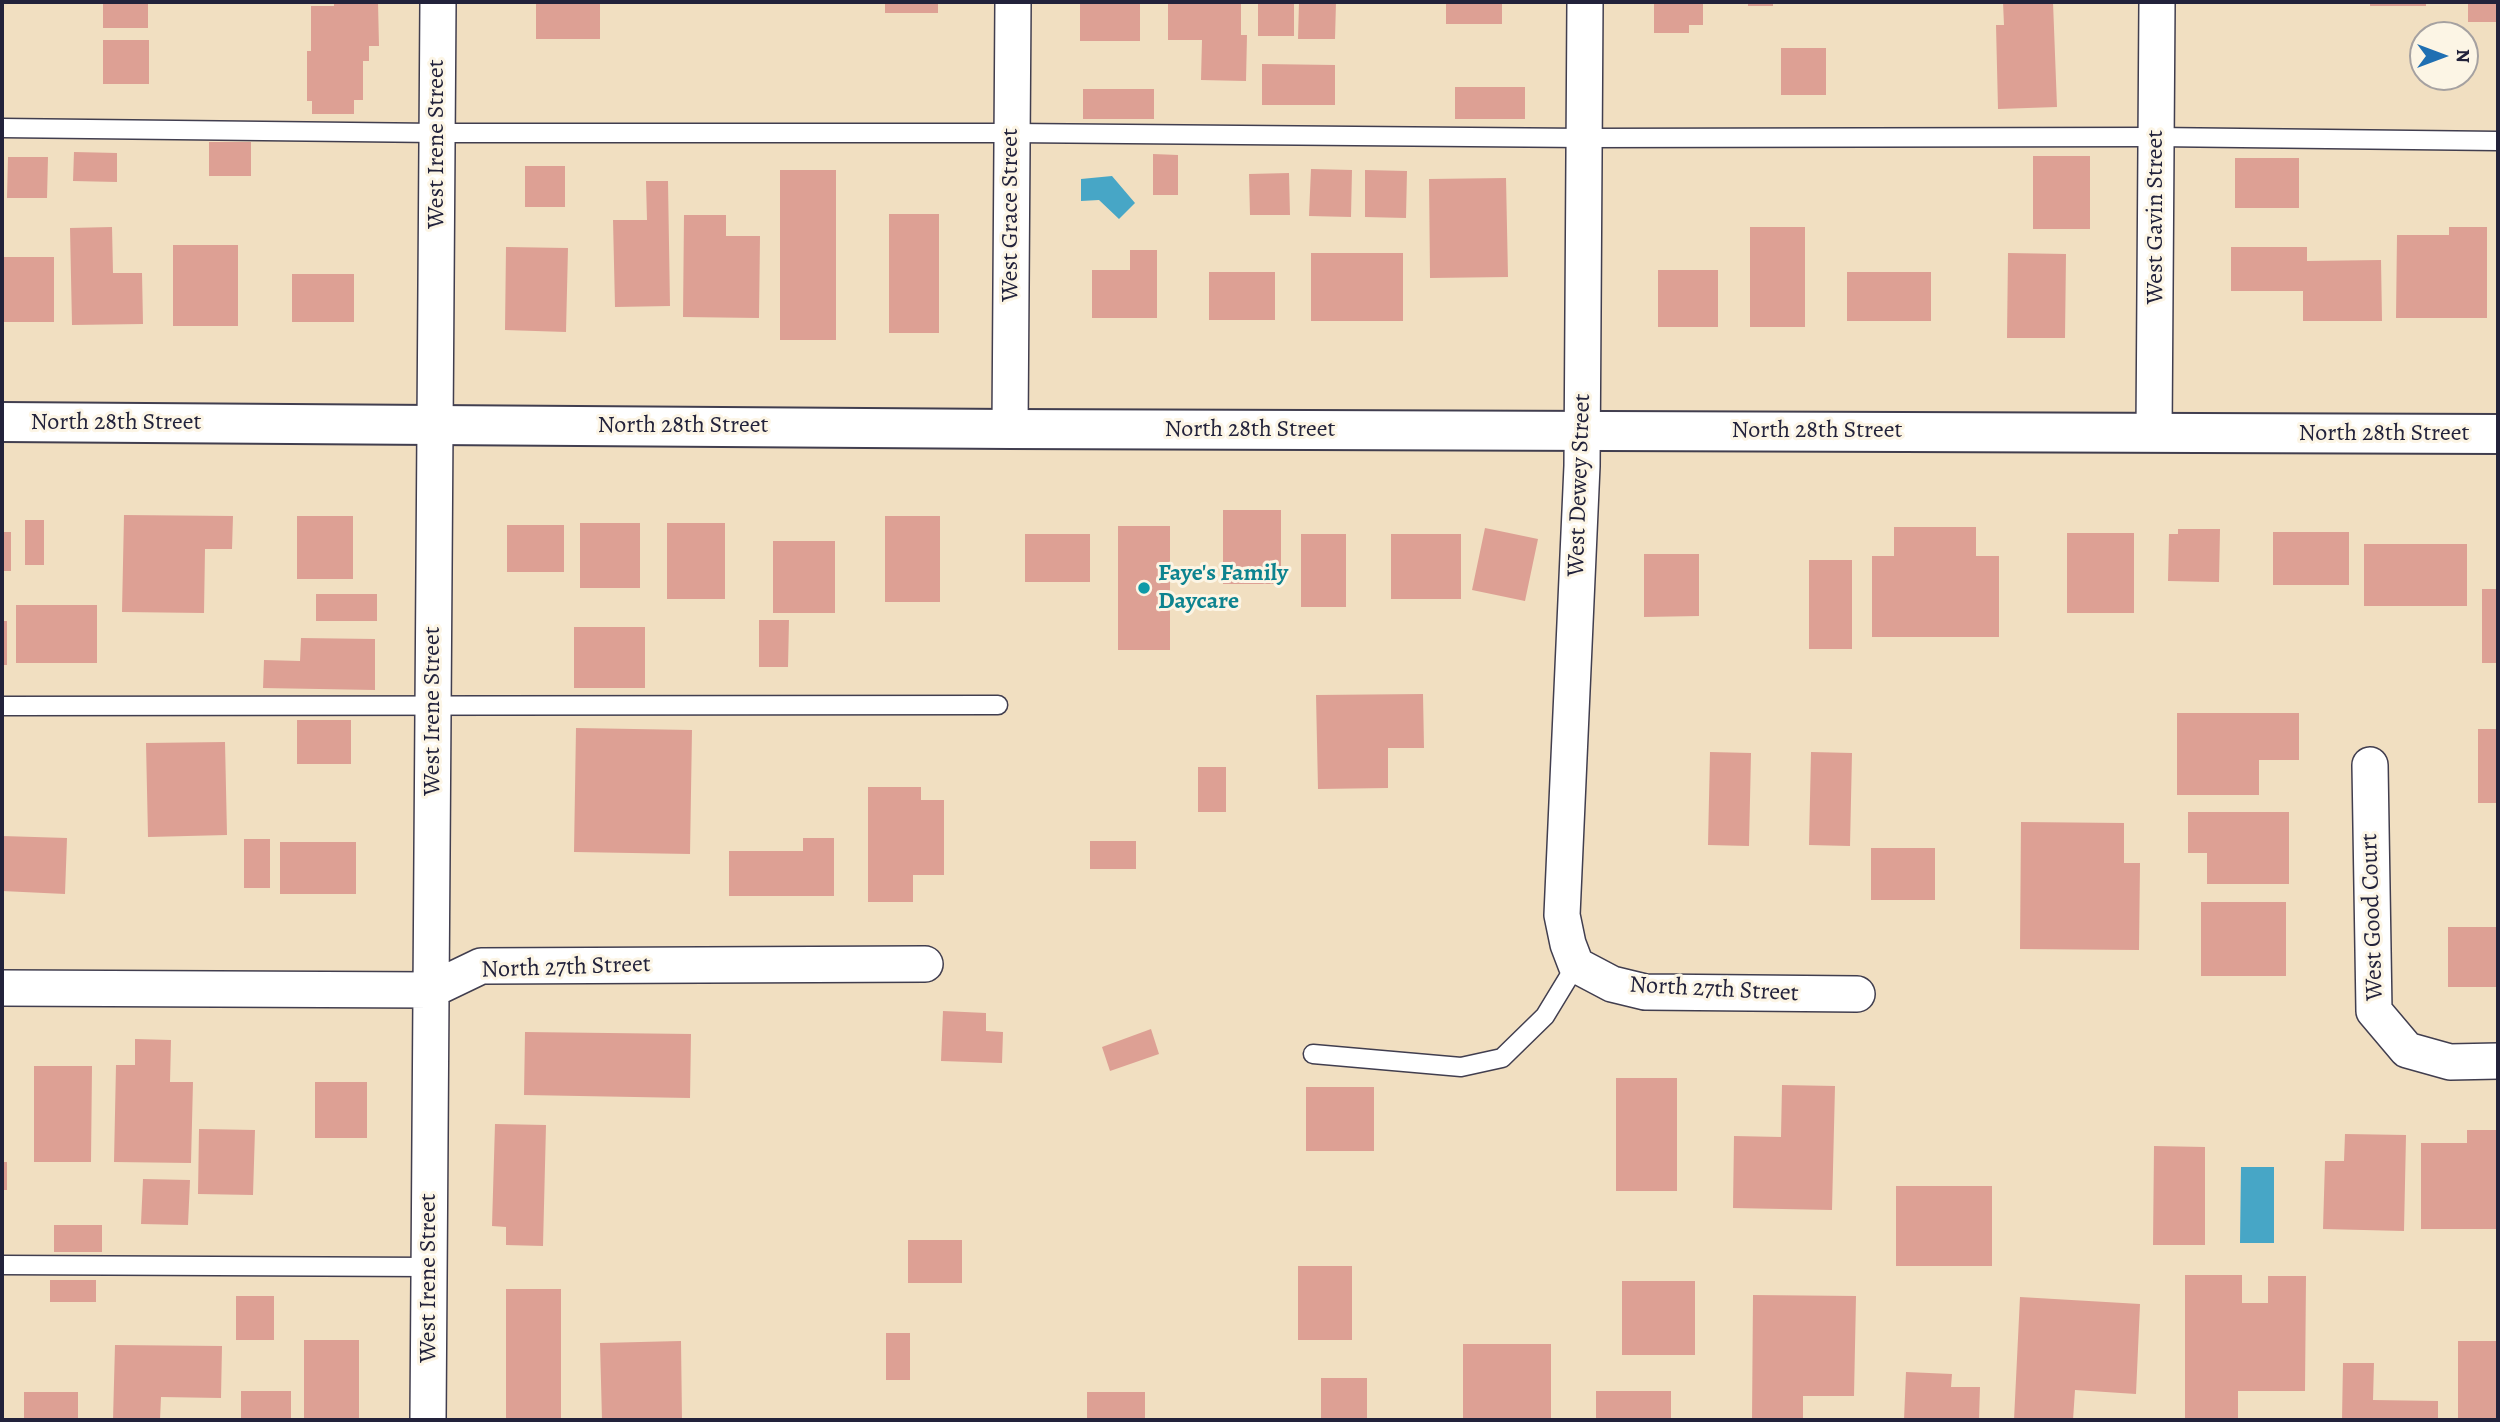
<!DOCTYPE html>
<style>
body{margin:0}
#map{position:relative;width:2500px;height:1422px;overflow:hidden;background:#f1dfc1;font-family:Alegreya,serif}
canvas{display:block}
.frame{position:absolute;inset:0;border:4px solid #22223b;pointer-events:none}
.north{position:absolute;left:2409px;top:21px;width:70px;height:70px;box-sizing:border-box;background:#fcf5e5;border:2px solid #a5a1a1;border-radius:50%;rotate:90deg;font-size:19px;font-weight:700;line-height:28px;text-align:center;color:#22223b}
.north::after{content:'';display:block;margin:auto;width:24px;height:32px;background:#1f6fb2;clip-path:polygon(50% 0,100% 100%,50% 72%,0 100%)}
</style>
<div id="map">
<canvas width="2500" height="1422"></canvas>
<div class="frame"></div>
<div class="north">N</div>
</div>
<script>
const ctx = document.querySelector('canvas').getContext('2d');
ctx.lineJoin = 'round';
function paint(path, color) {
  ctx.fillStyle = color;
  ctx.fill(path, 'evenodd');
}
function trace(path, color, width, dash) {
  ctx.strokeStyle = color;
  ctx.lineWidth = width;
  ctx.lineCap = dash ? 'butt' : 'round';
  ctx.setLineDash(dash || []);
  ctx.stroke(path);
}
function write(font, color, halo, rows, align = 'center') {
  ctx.font = font + ' Alegreya,serif';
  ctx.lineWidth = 6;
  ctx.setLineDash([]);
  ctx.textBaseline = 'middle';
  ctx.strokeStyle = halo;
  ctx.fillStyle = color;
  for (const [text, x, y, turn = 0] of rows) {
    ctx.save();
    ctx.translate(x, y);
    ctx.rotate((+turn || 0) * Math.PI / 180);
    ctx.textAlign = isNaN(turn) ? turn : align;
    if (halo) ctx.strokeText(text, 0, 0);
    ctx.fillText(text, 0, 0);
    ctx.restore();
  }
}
const water = new Path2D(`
 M1112 176 1135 203 1119 219 1099 200 1081 201V179Z
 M2241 1167H2274V1243H2240Z`);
const building = new Path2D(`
 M103 2H148V28H103Z
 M334 2H378L379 46H369V61H363V100H354V114H312V101H307V51H311V6H334Z
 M536 2H600V39H536Z
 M885 2H938V13H885Z
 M1080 2H1140V41H1080Z
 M1168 2H1241V35H1247L1246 81 1201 80 1202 40H1168Z
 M1258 2H1294V36H1258Z
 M1299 2H1336L1335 39H1298Z
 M1446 2H1502V24H1446Z
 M1654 2H1703V25H1689V33H1654Z
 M1748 2H1773V6H1748Z
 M2003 2H2053L2057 107 1998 109 1996 25H2004Z
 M2370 2H2426V6H2370Z
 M2468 2H2498V22H2468Z
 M103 40H149V84H103Z
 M1781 48H1826V95H1781Z
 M1262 64 1335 65V105H1262Z
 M1455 87H1525V119H1455Z
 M1083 89H1154V119H1083Z
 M209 142H251V176H209Z
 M74 152 117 153V182L73 181Z
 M1153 154 1178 155V195H1153Z
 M2033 156H2090V229H2033Z
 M8 157H48L47 198H7Z
 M2235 158H2299V208H2235Z
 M525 166H565V207H525Z
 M1311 169 1352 170 1351 217 1309 216Z
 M780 170H836V340H780Z
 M1365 170 1407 171 1406 218 1365 217Z
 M1289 173 1290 215H1250L1249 174Z
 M1506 178 1508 277 1430 278 1429 179Z
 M646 181H668L670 306 615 307 613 220H647Z
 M889 214H939V333H889Z
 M684 215H726V236H760L759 318 683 317Z
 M112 227 113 273H142L143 324 72 325 70 228Z
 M1750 227H1805V327H1750Z
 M2449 227H2487V318H2396L2397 235H2449Z
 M173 245H238V326H173Z
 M506 247 568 248 566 332 505 330Z
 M2231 247H2307V261L2381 260 2382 321H2303V291H2231Z
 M1130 250H1157V318H1092V270H1130Z
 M1311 253H1403V321H1311Z
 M2008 253 2066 254 2065 338H2007Z
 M4 257H54V322H4Z
 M1658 270H1718V327H1658Z
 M1209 272H1275V320H1209Z
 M1847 272H1931V321H1847Z
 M292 274H354V322H292Z
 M1223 510H1281V584H1223Z
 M124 515 233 516 232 549H205L204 613 122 612Z
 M297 516H353V579H297Z
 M885 516H940V602H885Z
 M25 520H44V565H25Z
 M580 523H640V588H580Z
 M667 523H725V599H667Z
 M507 525H564V572H507Z
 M1118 526H1170V650H1118Z
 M1894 527H1976V556H1999V637H1872V556H1894Z
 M1485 528 1538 539 1525 601 1472 590Z
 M2178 529H2220L2219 582 2168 581 2169 534H2178Z
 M2 532H11V571H2Z
 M2273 532H2349V585H2273Z
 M2067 533H2134V613H2067Z
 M1025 534H1090V582H1025Z
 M1301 534H1346V607H1301Z
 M1391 534H1461V599H1391Z
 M773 541H835V613H773Z
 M2364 544H2467V606H2364Z
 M1644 554H1699V616L1644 617Z
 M1809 560H1852V649H1809Z
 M2482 589H2498V663H2482Z
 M316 594H377V621H316Z
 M16 605H97V663H16Z
 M759 620H789L788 667H759Z
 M2 621H7V665H2Z
 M574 627H645V688H574Z
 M301 638 375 639V690L263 688 264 660 300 661Z
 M1423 694 1424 748H1388V788L1318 789 1316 695Z
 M2177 713H2299V760H2259V795H2177Z
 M297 720H351V764H297Z
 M576 728 692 730 690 854 574 852Z
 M2478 729H2498V803H2478Z
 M225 742 227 835 148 837 146 743Z
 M1710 752 1751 753 1749 846 1708 845Z
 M1811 752 1852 753 1850 846 1809 845Z
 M1198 767H1226V812H1198Z
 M868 787H921V800H944V875H913V902H868Z
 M2188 812H2289V884H2207V853H2188Z
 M2021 822 2124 823V863H2140L2139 950 2020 949Z
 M2 836 67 838 65 894 2 891Z
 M803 838H834V896H729V851H803Z
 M244 839H270V888H244Z
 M1090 841H1136V869H1090Z
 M280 842H356V894H280Z
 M1871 848H1935V900H1871Z
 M2201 902H2286V976H2201Z
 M2448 927H2498V987H2448Z
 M943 1011 986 1013V1031L1003 1032 1002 1063 941 1061Z
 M1151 1029 1159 1054 1110 1071 1102 1047Z
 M525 1032 691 1034 690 1098 524 1095Z
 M135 1039 171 1040 170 1082H193L191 1163 114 1162 116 1065H135Z
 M34 1066H92L91 1162H34Z
 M1616 1078H1677V1191H1616Z
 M315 1082H367V1138H315Z
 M1782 1085 1835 1086 1832 1210 1733 1208 1734 1136 1781 1137Z
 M1306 1087H1374V1151H1306Z
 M495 1124 546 1125 543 1246 506 1245V1227L492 1226Z
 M199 1129 255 1130 253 1195 198 1194Z
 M2467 1130H2498V1229H2421V1143H2467Z
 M2345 1134 2406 1135 2404 1231 2323 1229 2325 1161H2344Z
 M2154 1146 2205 1147V1245H2153Z
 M2 1162H7V1190H2Z
 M143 1179 190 1180 188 1225 141 1224Z
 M1896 1186H1992V1266H1896Z
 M54 1225H102V1252H54Z
 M908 1240H962V1283H908Z
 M1298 1266H1352V1340H1298Z
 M2185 1275H2242V1303H2268V1276H2306L2305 1391H2238V1420H2185Z
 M50 1280H96V1302H50Z
 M1622 1281H1695V1355H1622Z
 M506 1289H561V1420H506Z
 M1753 1295 1856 1296 1854 1396H1803V1420H1752Z
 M236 1296H274V1340H236Z
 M2020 1297 2140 1304 2136 1394 2075 1390 2073 1420H2014Z
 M886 1333H910V1380H886Z
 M304 1340H359V1420H304Z
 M681 1341 682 1420H602L600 1343Z
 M2458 1341H2498V1420H2458Z
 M1463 1344H1551V1420H1463Z
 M115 1345 222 1346 221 1398 161 1397 160 1420H113Z
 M2343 1363H2374L2373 1400 2438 1401V1420H2342Z
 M1906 1372 1952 1374 1951 1387H1980L1979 1420H1904Z
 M1321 1378H1367V1420H1321Z
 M241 1391H291V1420H241Z
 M1596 1391H1671V1420H1596Z
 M24 1392H78V1420H24Z
 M1087 1392H1145V1420H1087Z`);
const service = new Path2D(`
 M2 128 437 133H1012L1584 138 2156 137 2498 141
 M2 706 998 705
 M1313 1054 1461 1067 1502 1058 1545 1016 1576 965
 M2 1265 429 1267`);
const minor = new Path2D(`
 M1585 2 1582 466 1562 915 1568 944 1576 965 1612 984 1645 992 1857 994
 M1010 429 1013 2
 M2154 433 2157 2
 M2370 765 2374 1011 2407 1050 2450 1062 2498 1061
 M2 988 431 990 481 966 925 964
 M428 1420 438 2`);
const tertiary = new Path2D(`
 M2 422 1010 429 2498 434`);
const markers = [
 [1144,588,7,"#0f9aa8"]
];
const streetNames = [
 ["West Irene Street",437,144,-90],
 ["West Grace Street",1011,215,-90],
 ["West Gavin Street",2156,217,-90],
 ["North 28th Street",116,423],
 ["North 28th Street",683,426],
 ["North 28th Street",1250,430],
 ["North 28th Street",1817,431],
 ["North 28th Street",2384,434],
 ["West Dewey Street",1580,485,-88],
 ["West Irene Street",433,711,-90],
 ["West Good Court",2373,917,-92],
 ["North 27th Street",566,968,-2],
 ["North 27th Street",1714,990,3],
 ["West Irene Street",429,1278,-90]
];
const cultureNames = [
 ["Faye's Family",1158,574],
 ["Daycare",1158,602]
];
paint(water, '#47a6c6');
paint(building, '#dda094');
trace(service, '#413e4f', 21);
trace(minor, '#413e4f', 38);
trace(tertiary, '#413e4f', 42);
trace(service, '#fff', 18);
trace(minor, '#fff', 35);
trace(tertiary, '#fff', 38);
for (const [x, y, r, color] of markers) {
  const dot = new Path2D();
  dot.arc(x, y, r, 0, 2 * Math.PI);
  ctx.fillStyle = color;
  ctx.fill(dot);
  trace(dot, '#fcf5e5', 2.5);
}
write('24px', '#22223b', '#fcf5e5', streetNames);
write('bold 24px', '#0d838f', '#fcf5e5', cultureNames, 'left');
</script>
